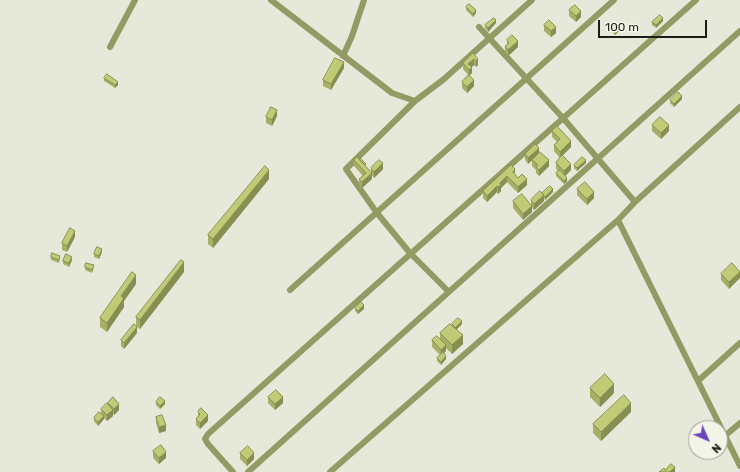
<!DOCTYPE html>
<style>
body{margin:0}
#map{position:relative;width:740px;height:472px;overflow:hidden;background:#e6e8d9;font-family:Rubik,sans-serif}
canvas{display:block}
.north{position:absolute;left:688px;top:420px;width:40px;height:40px;box-sizing:border-box;background:#f3f6e6;border:1px solid #9d9f93;border-radius:50%;rotate:135deg;font-size:11px;font-weight:700;line-height:16px;text-align:center;color:#1b1c17}
.north::after{content:'';display:block;margin:auto;width:14px;height:18px;background:#6c44bc;clip-path:polygon(50% 0,100% 100%,50% 72%,0 100%)}
.scale{position:absolute;left:598px;top:20px;width:109px;height:18px;box-sizing:border-box;border:2px solid #1b1c17;border-top:0;padding-left:5px;font-size:12px;line-height:14px;white-space:nowrap;color:#1b1c17;-webkit-text-stroke:3px #f3f6e6;paint-order:stroke}
</style>
<div id="map">
<canvas width="740" height="472"></canvas>
<div class="north">N</div>
<div class="scale">100 m</div>
</div>
<script>
const ctx = document.querySelector('canvas').getContext('2d');
ctx.lineJoin = 'round';
function trace(path, color, width, dash) {
  ctx.strokeStyle = color;
  ctx.lineWidth = width;
  ctx.lineCap = dash ? 'butt' : 'round';
  ctx.setLineDash(dash || []);
  ctx.stroke(path);
}
function paint(path, color) {
  ctx.fillStyle = color;
  ctx.fill(path, 'evenodd');
}
const street = new Path2D(`
 M271 0 392 93 415 101
 M479 27 563 118 635 202
 M110 47 135 0
 M343 56 352 36 364 0
 M618 220 740 466
 M290 290 614 0
 M449 292 410 253 377 213 346 169 415 101 444 79 532 0
 M699 380 740 343
 M726 435 740 423
 M233 472 208 444 205 439 208 434 696 0
 M248 472 740 31
 M330 472 618 220 635 202 740 107`);
const wall = new Path2D(`
 M466 7 476 13 473 17 466 10Z
 M569 10 581 17 576 22 569 16Z
 M663 21 656 28 652 25V22Z
 M496 23 488 32 485 28V25Z
 M544 25 556 33 551 37 544 31Z
 M611 28 619 31 615 35 611 31Z
 M507 40 518 47 508 56 505 52V46L507 45Z
 M473 53 478 65 476 67 474 65 472 67V73L469 75 474 86 467 93 462 88V82L468 75 463 69V63Z
 M344 68 331 90 323 86V80Z
 M104 78 118 85 115 88 104 81Z
 M682 99 674 107 670 103V100Z
 M277 116 272 126 266 123V117Z
 M652 125 669 131 661 139 652 131Z
 M552 131 571 147 562 156 571 170 565 176 567 181 564 184 556 176V173L558 171 556 169V163L560 158 554 151V145L557 142 552 137Z
 M539 153 549 166 539 176 536 173V170L532 166V160L528 164 525 160V154Z
 M354 160 366 167 371 172V168L383 169 374 178 372 175V179L362 188 359 185V179L363 176 354 166Z
 M586 163 577 171 574 168V165Z
 M511 165 515 175 527 185 518 193 507 182 501 188V191L498 194 497 192 487 202 483 198V191Z
 M269 179 213 248 208 244V235Z
 M577 189 594 198 587 205 577 195Z
 M553 192 545 200 544 198V201L534 210 532 208V212L523 220 513 208V201L531 205V200L542 193Z
 M75 237 67 252 62 250V243Z
 M102 252 99 259 94 257V254Z
 M51 257 60 259 59 263 51 260Z
 M72 260 69 267 63 264V261Z
 M85 267 94 268 92 273 85 270Z
 M184 272 140 329 136 326V317Z
 M740 272 729 289 721 280V274Z
 M136 284 124 301V307L107 332 100 327V318Z
 M355 308 364 309 358 314 355 311Z
 M452 324H462L457 329 463 344 452 354 446 348V351L443 353 446 359 441 365 437 361V358L440 355 432 347V340L440 339V333L452 325Z
 M137 333 124 349 121 346V340Z
 M590 388 614 393 600 407 590 397Z
 M268 397 283 403 275 410 268 403Z
 M156 402 165 404 160 409 156 405Z
 M108 403 119 410 114 415 113 414V416L107 421 104 418V419L98 426 94 421V418L101 413V409L108 404Z
 M198 412 208 421 200 429 196 425V419L198 417Z
 M631 412 601 441 593 433V424Z
 M156 417 166 431 159 433 156 423Z
 M153 451 166 458 159 464 153 458Z
 M240 453 254 459 247 466 240 459Z`);
const shadedWall = new Path2D(`
 M476 10V13L473 17V14Z
 M581 11V17L576 22V16Z
 M663 18V21L656 28V25Z
 M496 20V23L488 32V28Z
 M556 27V33L551 37V31Z
 M619 28V31L615 35V32Z
 M518 41V47L508 56V50Z
 M474 59V65L468 70V64Z
 M478 59V65L476 67V61Z
 M344 62V68L331 90V84Z
 M472 67V73L469 76V70Z
 M474 80V86L467 93V87Z
 M118 82V85L115 88V85Z
 M682 96V99L674 107V104Z
 M277 110V116L272 126V120Z
 M669 125V131L661 139V133Z
 M571 141V147L560 158V152Z
 M539 148V154L528 164V158Z
 M549 160V166L539 176V170Z
 M586 160V163L577 171V168Z
 M383 163V169L374 178V172Z
 M571 164V170L564 177V171Z
 M515 169V175L513 172Z
 M269 170V179L213 248V239Z
 M372 173V179L362 188V182Z
 M507 176V182L501 188V191L498 194V187L500 183Z
 M567 178V181L564 184V181Z
 M527 179V185L518 193V187Z
 M497 186V192L487 202V196Z
 M553 189V192L545 200V197Z
 M594 192V198L587 205V199Z
 M544 195V201L534 210V204Z
 M532 206V212L523 220V214Z
 M75 231V237L67 252V246Z
 M102 249V252L99 259V256Z
 M72 257V260L69 267V263Z
 M184 262V272L140 329V320Z
 M740 272V278L729 289V282Z
 M136 275V284L124 301V307L107 332V323L121 296Z
 M364 305V309L358 314V311Z
 M462 321V324L455 331V328Z
 M137 327V333L124 349V343Z
 M463 335V344L452 354V345Z
 M446 345V351L441 356V350Z
 M446 356V359L441 365V362Z
 M614 384V393L600 407V398Z
 M283 397V403L275 410V404Z
 M165 401V404L160 409V406Z
 M631 403V412L601 441V432Z
 M119 404V410L114 415V409Z
 M113 410V416L107 421V415Z
 M208 415V421L200 429V423Z
 M104 416V419L98 426V422Z
 M166 425V431L159 433V427Z
 M166 452V458L159 464V458Z
 M254 453V459L247 466V460Z
 M675 467V472H670Z`);
const building = new Path2D(`
 M469 4 476 10 473 14 466 7Z
 M575 5 581 11 576 16 569 10Z
 M660 15 663 18 656 25 652 22Z
 M494 18 496 20 488 28 485 25Z
 M549 20 556 27 551 31 544 25Z
 M615 23 619 28 615 32 611 28Z
 M512 35 518 41 508 50 505 46 509 43 507 40Z
 M473 53 478 59 476 61 474 59 468 64 472 67 469 70 463 63Z
 M335 58 344 62 331 84 323 80Z
 M107 74 118 82 115 85 104 78Z
 M469 75 474 80 467 87 462 82Z
 M678 92 682 96 674 104 670 100Z
 M271 107 277 110 272 120 266 117Z
 M660 117 669 125 661 133 652 125Z
 M557 126 571 141 560 152 554 145 560 139 552 131Z
 M535 144 539 148 528 158 525 154Z
 M540 152 549 160 539 170 536 167 538 165 532 160Z
 M562 155 571 164 564 171 556 163Z
 M357 157 372 173 362 182 359 179 366 173 354 160Z
 M582 157 586 160 577 168 574 165Z
 M360 158 366 164 365 165 359 159Z
 M379 160 383 163 374 172 371 168Z
 M511 165 515 169 513 172 518 178 522 174 527 179 518 187 507 176 500 183 501 185 498 187 497 186 487 196 483 191Z
 M265 166 269 170 213 239 208 235Z
 M560 170 567 178 564 181 556 173Z
 M585 182 594 192 587 199 577 189Z
 M550 186 553 189 545 197 542 193Z
 M540 191 544 195 534 204 531 200Z
 M522 194 532 206 523 214 513 201Z
 M70 228 75 231 67 246 62 243Z
 M97 247 102 249 99 256 94 254Z
 M52 253 60 256 59 260 51 257Z
 M66 254 72 257 69 263 63 261Z
 M181 260 184 262 140 320 136 317Z
 M86 263 94 265 92 270 85 267Z
 M732 263 740 272 729 282 721 274Z
 M132 272 136 275 121 296 124 298 107 323 100 318Z
 M361 302 364 305 358 311 355 308Z
 M458 318 462 321 455 328 452 324Z
 M134 324 137 327 124 343 121 340Z
 M450 324 463 335 452 345 440 333Z
 M437 336 446 345 441 350 432 340Z
 M443 352 446 356 441 362 437 358Z
 M605 374 614 384 600 398 590 388Z
 M276 390 283 397 275 404 268 397Z
 M624 395 631 403 601 432 593 424Z
 M113 397 119 404 114 409 108 403Z
 M160 397 165 401 160 406 156 402Z
 M107 403 113 410 107 415 101 409Z
 M201 408 208 415 200 423 196 419 200 414 198 412Z
 M99 412 104 416 98 422 94 418Z
 M162 415 166 425 159 427 156 417Z
 M161 445 166 452 159 458 153 451Z
 M248 446 254 453 247 460 240 453Z
 M671 464 675 467 670 472H659L664 468 665 470Z`);
trace(street, '#939a63', 6);
paint(wall, '#a6af65');
paint(shadedWall, '#878e52');
paint(building, '#c1cb75');
trace(building, '#878e52', 1);
</script>
